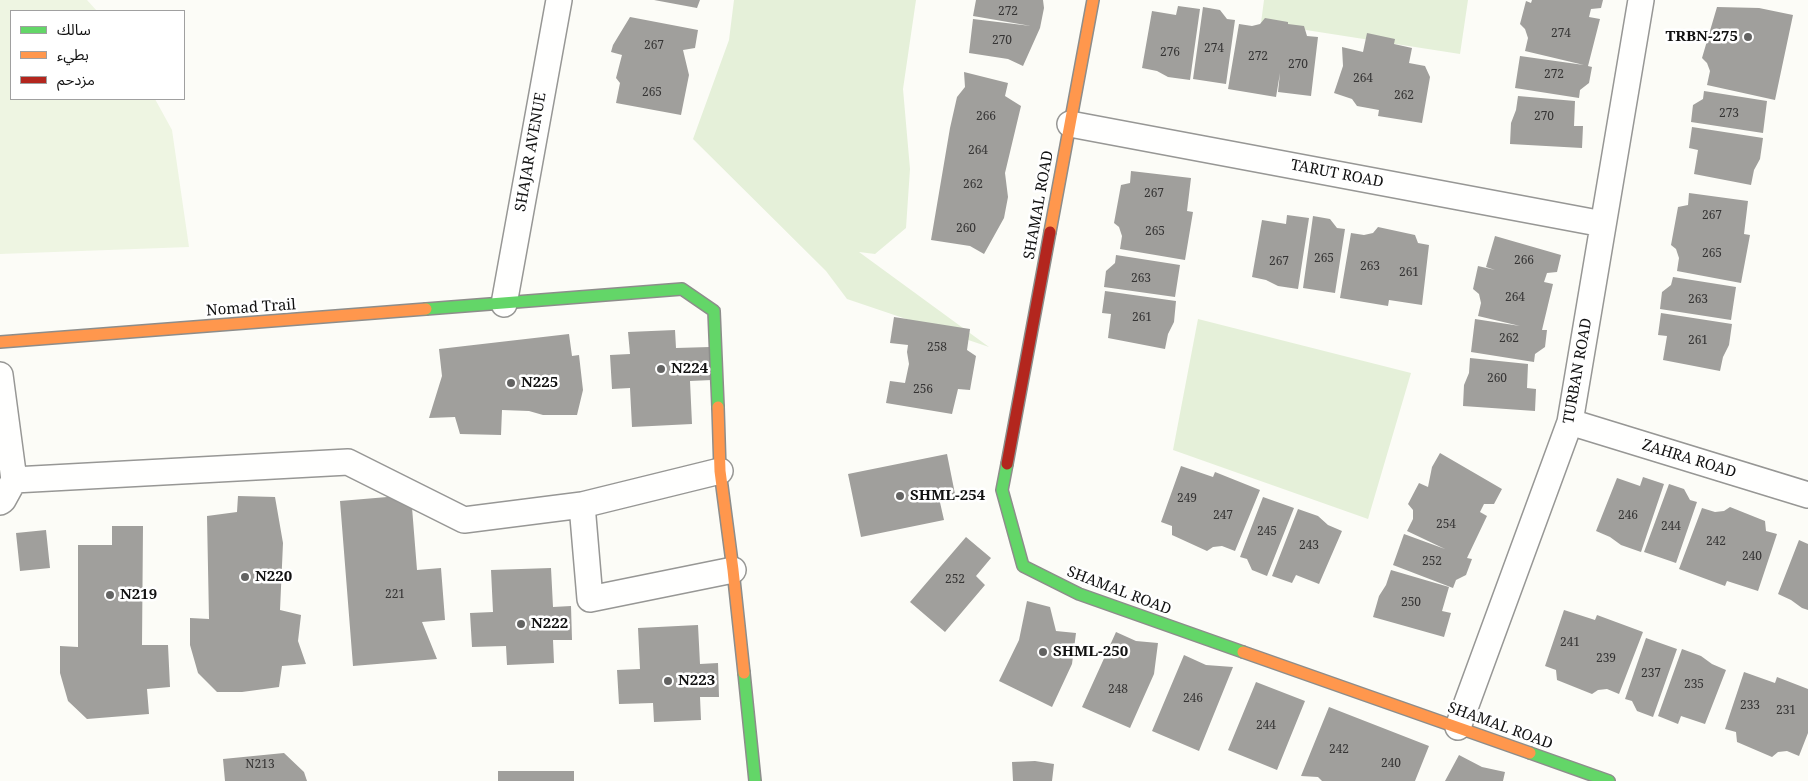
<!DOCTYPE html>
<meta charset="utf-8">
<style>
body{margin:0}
#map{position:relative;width:1808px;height:781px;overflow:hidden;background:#fcfcf7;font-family:"Noto Serif","Noto Sans Arabic",serif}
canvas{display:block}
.legend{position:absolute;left:10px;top:10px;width:175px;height:90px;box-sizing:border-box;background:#fff;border:1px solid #a0a0a0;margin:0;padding:6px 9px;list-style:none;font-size:15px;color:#111}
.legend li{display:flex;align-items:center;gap:10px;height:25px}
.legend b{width:25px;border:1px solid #a0a0a0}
</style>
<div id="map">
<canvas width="1808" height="781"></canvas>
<ul class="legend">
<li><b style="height:6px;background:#63d668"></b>سالك</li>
<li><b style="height:6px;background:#ff974d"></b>بطيء</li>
<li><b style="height:6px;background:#b3261e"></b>مزدحم</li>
</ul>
</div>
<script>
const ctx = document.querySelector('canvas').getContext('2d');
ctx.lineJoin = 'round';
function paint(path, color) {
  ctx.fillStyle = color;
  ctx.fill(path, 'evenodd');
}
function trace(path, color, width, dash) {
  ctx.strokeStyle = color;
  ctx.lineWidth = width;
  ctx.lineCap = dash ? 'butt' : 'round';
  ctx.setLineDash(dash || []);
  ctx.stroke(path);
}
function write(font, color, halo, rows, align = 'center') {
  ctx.font = font + ' "Noto Serif",serif';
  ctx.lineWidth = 5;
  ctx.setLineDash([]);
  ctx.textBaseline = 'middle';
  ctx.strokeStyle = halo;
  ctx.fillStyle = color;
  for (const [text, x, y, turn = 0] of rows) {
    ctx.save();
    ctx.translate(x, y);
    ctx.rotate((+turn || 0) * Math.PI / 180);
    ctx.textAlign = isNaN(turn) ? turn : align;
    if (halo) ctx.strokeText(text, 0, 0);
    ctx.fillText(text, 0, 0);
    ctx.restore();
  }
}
const green = new Path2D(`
 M734 0H916L903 89 910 169 906 228 875 254 859 252 989 347 847 299 826 271 693 139 729 40Z
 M1264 0H1468L1460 54 1261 23Z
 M1198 319 1411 373 1368 519 1173 450Z`);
const pitch = new Path2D(`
 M0 0H87L97 11H11V99H155L172 130 189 247 0 254Z`);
const building = new Path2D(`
 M654 0H700L697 8Z
 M976 0H1043L1044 8 1040 28 1023 66 1008 59 969 53 973 19 1031 26 973 16Z
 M1532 0H1603L1601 8 1591 9 1589 17 1600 19 1588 66 1592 67 1589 83 1580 90 1579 98 1515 88 1520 56 1584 65 1525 51 1528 38 1525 29 1520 24 1526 1 1531 3Z
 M1178 6 1200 9 1190 80 1168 77 1157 71 1142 68 1152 11 1176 15Z
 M1203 7 1220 10 1227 19 1235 20 1226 84 1193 79Z
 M1717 7 1759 8 1793 15 1775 100 1707 85 1710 71 1707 63 1702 58Z
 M630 17 698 30 695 48 683 50 689 75 681 115 616 103 620 83 616 78 622 55 611 52 613 45Z
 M1265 18 1288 22V24L1304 26 1307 36 1318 37 1311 96 1278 92 1280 73 1276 97 1228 89 1239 24 1252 26 1260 24Z
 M1367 33 1395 39 1394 44 1412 48 1409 63 1425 66 1430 77 1422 123 1378 116 1379 110 1357 106 1352 99 1334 93 1343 66 1342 47 1363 52Z
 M964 72 1008 83 1005 96 1021 106 1005 173 1008 197 1004 218 984 254 970 246 931 240 950 128 957 97 965 87Z
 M1704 91 1767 101 1763 133 1691 122 1693 105 1703 99Z
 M1518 96 1575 101 1574 126H1583L1582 148 1510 144 1511 123 1516 110Z
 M1692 127 1763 138 1760 159 1754 170 1751 185 1694 174 1698 150 1689 148Z
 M1131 171 1191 178 1187 211 1193 212 1185 260 1120 249 1122 236 1119 227 1114 223 1121 185 1130 183Z
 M1689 193 1748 201 1744 234 1750 235 1741 283 1677 271 1679 258 1676 249 1671 245 1678 207 1688 205Z
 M1287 215 1309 218 1298 289 1278 286 1266 280 1252 277 1262 220 1286 224Z
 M1313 216 1330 219 1337 228 1345 229 1335 293 1303 288Z
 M1378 227 1415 235 1418 243 1429 245 1422 305 1389 300 1388 306 1340 298 1351 233 1364 235 1373 233Z
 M1495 236 1561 255 1557 272 1547 273 1544 282 1553 284 1542 330H1547L1545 347 1535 354 1534 362 1471 352 1475 319 1520 326 1478 316 1481 303 1479 294 1473 289 1478 266 1495 270 1486 267Z
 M1116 255 1180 265 1175 297 1104 287 1106 271 1115 263Z
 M1673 277 1736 287 1731 320 1660 309 1662 292 1671 285Z
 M1105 291 1176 301 1174 322 1168 334 1165 349 1108 338 1111 314 1102 313Z
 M1661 313 1732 324 1729 345 1723 357 1720 371 1663 360 1667 336 1658 335Z
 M894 317 970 329 967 350 976 356 970 390 958 389 952 414 886 403 890 381 905 383 909 364 907 352 908 345 890 343Z
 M675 330 676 348 710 347 712 380 690 381 692 424 632 427 630 388 612 389 610 355 630 354 628 332Z
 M569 334 572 356 579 355 583 390 577 415H543L529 411 502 410 501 435 460 434 455 417 429 418 442 376 439 349Z
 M1470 358 1528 364 1527 388 1536 389 1535 411 1463 406 1464 385 1469 373Z
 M1440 453 1502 489 1494 504H1484L1480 512 1487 516 1467 558 1472 559 1466 575 1456 580 1453 588 1393 565 1404 534 1445 549 1407 531 1413 519V510L1408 504 1419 483 1428 487 1432 467Z
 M947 454 955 494 939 498 944 520 861 537 848 474Z
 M1181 466 1213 477 1215 472 1260 490 1235 551 1222 546 1213 547 1207 551 1172 535V526L1161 522Z
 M1643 477 1664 484 1641 552 1621 545 1610 537 1596 531 1617 478 1640 486Z
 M1669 484 1684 489 1690 500 1697 502 1676 563 1644 552Z
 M411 495 417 570 441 568 445 620 422 622 437 659 353 666 340 501Z
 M238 496 275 497 283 543 280 610 301 615 298 641 306 664 282 666 279 687 242 692H217L198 673 190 645V618L209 619 207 516 237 512Z
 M1263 497 1294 508 1267 576 1252 570 1247 559 1240 557Z
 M1730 507 1765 521 1766 531 1777 534 1758 591 1727 581 1725 586 1679 569 1702 508 1715 512 1724 511Z
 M1298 509 1318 516 1328 525 1342 531 1319 584 1296 575 1292 583 1272 576Z
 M112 526H143L142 645H168L170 687 147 689 149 714 87 719 68 701 60 673V646L78 647V545H112Z
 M46 530 50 568 20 571 16 533Z
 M966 537 991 558 976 576 985 585 945 632 910 602Z
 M1799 540 1808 544V610L1802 608 1791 600 1778 594Z
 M551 568 553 607 571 606 572 640H553L554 663 507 665 506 646 472 647 470 613 493 612 491 570Z
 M1391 570 1449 587 1442 611 1451 613 1444 637 1373 617 1379 596 1386 585Z
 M1027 601 1050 607 1056 631 1076 633 1072 664 1052 707 999 681 1019 640Z
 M1564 610 1595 620 1597 615 1643 632 1619 694 1607 689 1598 690 1592 694 1557 680 1556 670 1545 666Z
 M698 625 700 664 718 663 719 697H700L701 720 654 722 653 703 619 704 617 670 640 669 638 628Z
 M1116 632 1136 641 1158 643 1154 674 1130 728 1082 707Z
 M1646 638 1677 649 1653 717 1637 711 1632 701 1625 699Z
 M1682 649 1701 656 1712 664 1726 670 1705 724 1681 716 1678 724 1658 716Z
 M1184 655 1206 665 1233 667 1199 751 1152 731Z
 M1744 672 1775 683 1777 677 1808 689V733L1799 756 1787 751 1778 752 1772 757 1737 742 1736 732 1725 729Z
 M1256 682 1305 701 1277 770 1228 750Z
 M1329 707 1429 746 1415 781H1322L1318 777 1301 776Z
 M284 753 304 772 307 781H225L223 759Z
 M1459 755 1482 767 1505 772 1503 781H1445Z
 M1035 761 1054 764 1052 781H1013L1012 762Z
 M498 771H574V781H498Z`);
const street = new Path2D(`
 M1070 124 1603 224
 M504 304 559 0
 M0 375 14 480 348 462 464 520 582 505 720 471
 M1570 422 1808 495
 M0 502 3 500 14 480
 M582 505 590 599 733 570
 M1458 727 1570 422 1641 0`);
const fast = new Path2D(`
 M426 309 682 289 714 311 718 407
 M1007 464 1002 490 1023 566 1079 594 1243 652
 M744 673 755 781
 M1530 753 1609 781`);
const slow = new Path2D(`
 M1050 232 1093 0
 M0 342 426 309
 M718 407 720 471 733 570 744 673
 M1243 652 1530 753`);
const jam = new Path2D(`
 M1007 464 1050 232`);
const markers = [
 [1748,37,5,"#636362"],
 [661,369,5,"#636362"],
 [511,383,5,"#636362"],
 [900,496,5,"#636362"],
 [245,577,5,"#636362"],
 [110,595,5,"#636362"],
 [521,624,5,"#636362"],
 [1043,652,5,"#636362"],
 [668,681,5,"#636362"]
];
const numberNames = [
 ["272",1008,12],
 ["274",1561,34],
 ["270",1002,41],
 ["267",654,46],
 ["274",1214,49],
 ["276",1170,53],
 ["272",1258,57],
 ["270",1298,65],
 ["272",1554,75],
 ["264",1363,79],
 ["265",652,93],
 ["262",1404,96],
 ["273",1729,114],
 ["266",986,117],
 ["270",1544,117],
 ["264",978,151],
 ["262",973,185],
 ["267",1154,194],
 ["267",1712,216],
 ["260",966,229],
 ["265",1155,232],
 ["265",1712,254],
 ["265",1324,259],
 ["266",1524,261],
 ["267",1279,262],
 ["263",1370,267],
 ["261",1409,273],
 ["263",1141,279],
 ["264",1515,298],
 ["263",1698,300],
 ["261",1142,318],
 ["262",1509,339],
 ["261",1698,341],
 ["258",937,348],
 ["260",1497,379],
 ["256",923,390],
 ["249",1187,499],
 ["247",1223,516],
 ["246",1628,516],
 ["254",1446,525],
 ["244",1671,527],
 ["245",1267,532],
 ["242",1716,542],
 ["243",1309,546],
 ["240",1752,557],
 ["252",1432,562],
 ["252",955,580],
 ["221",395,595],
 ["250",1411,603],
 ["241",1570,643],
 ["239",1606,659],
 ["237",1651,674],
 ["235",1694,685],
 ["248",1118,690],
 ["246",1193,699],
 ["233",1750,706],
 ["231",1786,711],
 ["244",1266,726],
 ["242",1339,750],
 ["240",1391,764],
 ["N213",260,765]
];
const poiNames = [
 ["TRBN-275",1738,37,"right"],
 ["N224",671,369],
 ["N225",521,383],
 ["SHML-254",910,496],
 ["N220",255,577],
 ["N219",120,595],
 ["N222",531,624],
 ["SHML-250",1053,652],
 ["N223",678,681]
];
const streetNames = [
 ["SHAJAR AVENUE",531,152,-80],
 ["TARUT ROAD",1337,174,11],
 ["SHAMAL ROAD",1039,205,-80],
 ["Nomad Trail",251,308,-4],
 ["TURBAN ROAD",1578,371,-80],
 ["ZAHRA ROAD",1689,459,17],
 ["SHAMAL ROAD",1119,591,21],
 ["SHAMAL ROAD",1500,726,20]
];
paint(green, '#e5f0d9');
paint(pitch, '#eef5e2');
paint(building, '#a09f9c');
trace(street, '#979795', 28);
trace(fast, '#8d8d8b', 14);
trace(slow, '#8d8d8b', 14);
trace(jam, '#8d8d8b', 14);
trace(street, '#fffffe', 25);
trace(fast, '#63d668', 11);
trace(slow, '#ff974d', 11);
trace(jam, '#b3261e', 11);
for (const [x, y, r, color] of markers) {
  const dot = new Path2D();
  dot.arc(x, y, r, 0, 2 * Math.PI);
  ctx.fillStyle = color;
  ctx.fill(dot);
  trace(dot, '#fff', 2);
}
write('12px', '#353434', null, numberNames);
write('bold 15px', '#111', '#fff', poiNames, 'left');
write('15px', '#111', '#fff', streetNames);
</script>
